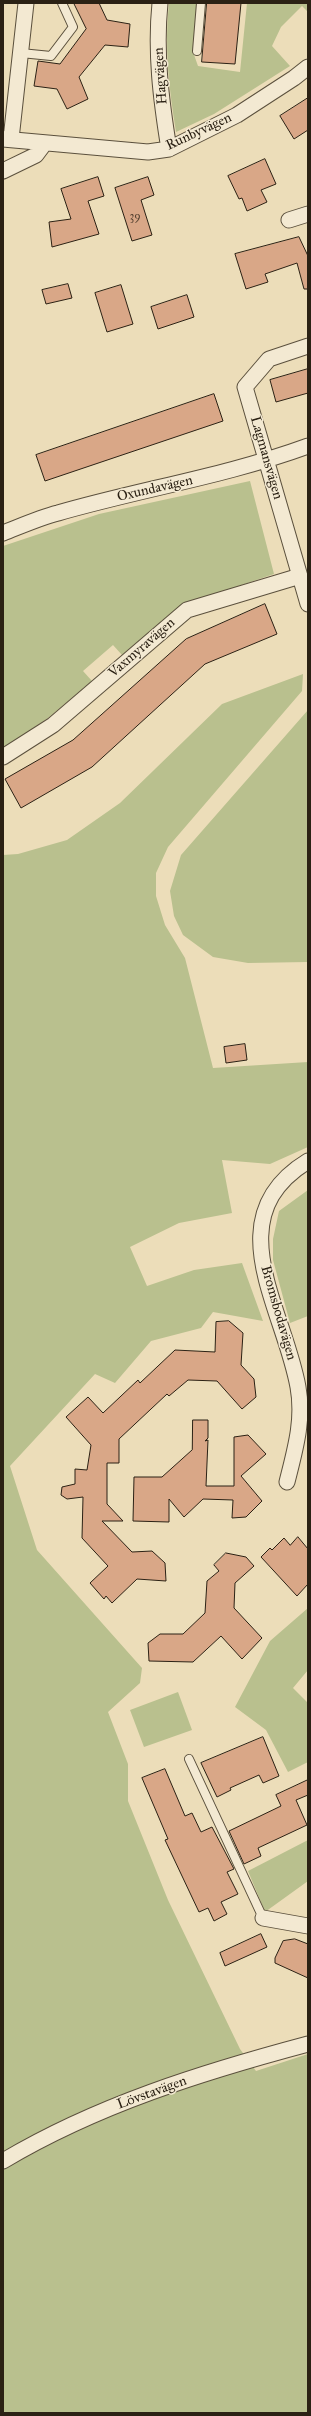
<!DOCTYPE html>
<meta charset="utf-8">
<style>
body{margin:0}
#map{position:relative;width:311px;height:2416px;overflow:hidden;background:#ecddb9;font-family:"IM FELL Great Primer",serif}
canvas{display:block}
.frame{position:absolute;inset:0;border:4px solid #2b2114;pointer-events:none}
</style>
<div id="map">
<canvas width="311" height="2416"></canvas>
<div class="frame"></div>
</div>
<script>
const ctx = document.querySelector('canvas').getContext('2d');
ctx.lineJoin = 'round';
function paint(path, color) {
  ctx.fillStyle = color;
  ctx.fill(path, 'evenodd');
}
function trace(path, color, width, dash) {
  ctx.strokeStyle = color;
  ctx.lineWidth = width;
  ctx.lineCap = dash ? 'butt' : 'round';
  ctx.setLineDash(dash || []);
  ctx.stroke(path);
}
function write(font, color, halo, rows, align = 'center') {
  ctx.font = font + ' "IM FELL Great Primer",serif';
  ctx.lineWidth = 3;
  ctx.setLineDash([]);
  ctx.textBaseline = 'middle';
  ctx.strokeStyle = halo;
  ctx.fillStyle = color;
  for (const [text, x, y, turn = 0] of rows) {
    ctx.save();
    ctx.translate(x, y);
    ctx.rotate((+turn || 0) * Math.PI / 180);
    ctx.textAlign = isNaN(turn) ? turn : align;
    if (halo) ctx.strokeText(text, 0, 0);
    ctx.fillText(text, 0, 0);
    ctx.restore();
  }
}
const green = new Path2D(`
 M169 3H197L193 52 198 66 240 72 247 3H308V12L302 6 281 27 272 46 290 66 214 114 176 132C169 89 164 47 169 3Z
 M250 481 274 574 183 605 122 655 113 645 83 671 92 681 48 718 3 749V546L99 514Z
 M303 674 302 691 168 847 156 873V896L165 925 185 958 213 1068 308 1062V1147L270 1164 222 1160 232 1213 179 1223 130 1247 147 1286 194 1270 242 1263 263 1321 213 1312 201 1328 151 1341 115 1383 95 1374 10 1466 37 1550 142 1668 140 1683 108 1712 128 1764V1801L168 1900 240 2049 256 2071 308 2054V2413H3V855L18 854 67 840 120 803 222 704Z
 M308 710V962L248 963 213 957 183 935 174 916 170 891 181 855Z
 M308 1190V1316L290 1323 273 1260V1239L279 1211Z
 M308 1608V1670L293 1688 308 1703V1762L288 1772 266 1730 235 1707 270 1641Z
 M178 1692 192 1730 144 1747 130 1710Z
 M308 1840V1881L265 1912 248 1871Z`);
const building = new Path2D(`
 M74 3H99L107 20 130 24 128 47 105 45 79 77 88 99 67 109 57 89 34 86 38 61 60 64 86 29Z
 M207 3H241L235 64 202 62Z
 M308 98V130L294 139 280 116Z
 M265 159 276 184 261 190 267 202 247 211 242 198 239 199 228 176Z
 M98 177 104 196 88 201 99 234 52 247 49 222 71 219 61 189Z
 M148 177 154 195 141 200 152 235 132 241 115 188Z
 M299 237 308 256V289H304L297 263 265 274 268 282 246 289 235 254Z
 M68 284 72 298 46 304 42 290Z
 M121 285 133 324 107 332 95 293Z
 M187 295 194 317 158 329 151 307Z
 M308 369V393L276 402 270 380Z
 M214 394 223 421 45 481 36 455Z
 M265 604 277 634 205 664 92 767 21 808 5 779 73 740 186 639Z
 M245 1044 247 1060 226 1063 224 1047Z
 M229 1321 243 1333 241 1365 254 1379 256 1397 242 1409 217 1381 188 1380 169 1396 167 1394 119 1439V1463H107V1504L123 1521H102L132 1552 152 1551 165 1563 166 1581 137 1579 112 1603 106 1596 104 1599 90 1583 108 1566 82 1538 83 1497 67 1499 61 1495 62 1487 75 1484V1469L87 1470 91 1445 66 1417 88 1397 103 1413 138 1380 140 1383 175 1350 215 1352 216 1322Z
 M193 1420H208V1438L205 1441 208 1440 206 1486H234V1437L248 1435 266 1454 241 1476 262 1501 246 1517 232 1518 233 1500 203 1499 184 1517 169 1499V1522L133 1521 134 1477H162L192 1450Z
 M298 1537 308 1549V1584L297 1596 261 1557 270 1548 272 1550 284 1538 290 1545Z
 M226 1553 246 1557 254 1566 235 1583 234 1608 262 1638 242 1659 221 1636 193 1662 149 1661 148 1643 160 1634H183L205 1613 207 1581 219 1571 214 1565Z
 M263 1737 279 1776 263 1783 259 1775 230 1788 231 1790 217 1797 201 1763Z
 M165 1769 185 1816 192 1813 201 1832 212 1827 234 1869 227 1872 238 1894 221 1902 227 1914 214 1921 208 1908 199 1912 165 1840 168 1839 142 1778Z
 M308 1780V1795L296 1800 307 1825 258 1848 261 1856 244 1864 229 1831 281 1806 276 1795Z
 M261 1934 267 1947 225 1966 220 1953Z
 M295 1939 308 1944V1978L275 1963V1958L283 1941Z`);
const service = new Path2D(`
 M197 51 201 3
 M21 53 51 56 73 27 62 3
 M189 1759 263 1918`);
const minor = new Path2D(`
 M160 3C155 52 161 100 169 149
 M3 139 148 152 169 149 237 115 294 78 308 67
 M11 139 26 3
 M3 171 36 155 45 143
 M289 220 308 214
 M308 346 269 359 245 387 308 604
 M3 533C21 526 39 518 58 513 141 489 226 476 308 446
 M3 757 53 725 187 610 300 576
 M287 1482C295 1450 304 1420 298 1387 284 1308 216 1217 308 1161
 M263 1918 308 1926
 M3 2161C97 2105 203 2072 308 2044`);
const numberNames = [
 ["39",135,217]
];
const streetNames = [
 ["Hagvägen",161,76,-94],
 ["Runbyvägen",199,132,-25],
 ["Lagmansvägen",266,458,74],
 ["Oxundavägen",155,489,-13],
 ["Vaxmyravägen",142,648,-41],
 ["Bromsbodavägen",278,1313,74],
 ["Lövstavägen",152,2093,-20]
];
paint(green, '#b9c08e');
paint(building, '#d9a787');
trace(building, '#2b2114', 1);
trace(service, '#5b503d', 10);
trace(minor, '#5b503d', 17);
trace(service, '#f3e9d2', 8);
trace(minor, '#f3e9d2', 15);
write('12px', '#564231', null, numberNames);
write('14px', '#2b2114', '#f3e9d2', streetNames);
</script>
